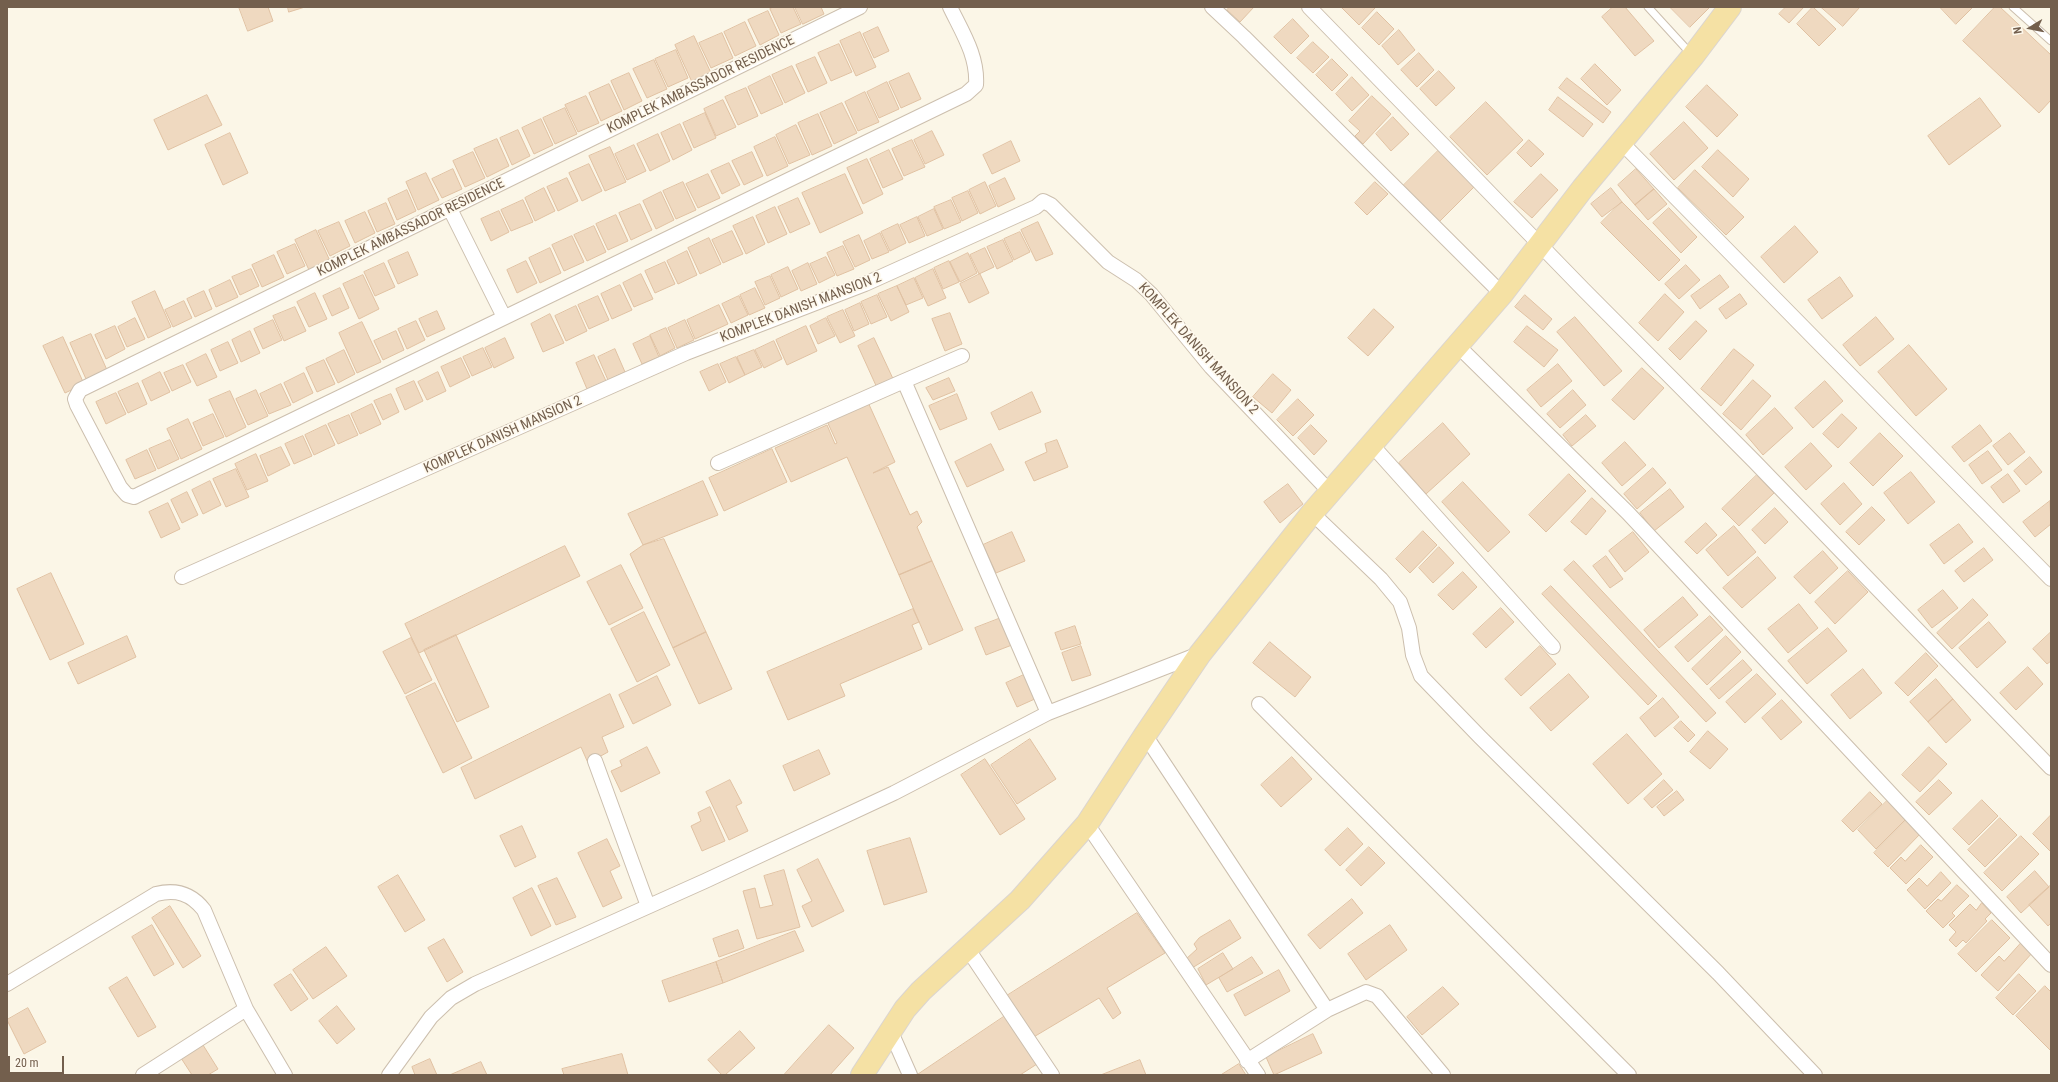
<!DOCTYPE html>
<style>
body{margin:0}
#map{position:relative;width:2058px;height:1082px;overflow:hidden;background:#fbf6e7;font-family:"Roboto Condensed",sans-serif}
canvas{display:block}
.frame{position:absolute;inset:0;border:8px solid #735f4d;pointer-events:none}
.north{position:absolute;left:2010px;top:8px;width:40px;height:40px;-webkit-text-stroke:3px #fef9ed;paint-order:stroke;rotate:260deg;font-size:11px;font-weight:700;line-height:16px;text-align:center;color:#735f4d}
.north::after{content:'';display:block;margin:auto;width:14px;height:18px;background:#735f4d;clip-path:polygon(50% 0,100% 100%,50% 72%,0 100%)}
.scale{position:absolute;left:8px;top:1056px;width:56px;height:18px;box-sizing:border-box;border:2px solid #735f4d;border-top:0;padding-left:5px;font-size:12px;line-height:14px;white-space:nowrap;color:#735f4d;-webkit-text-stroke:3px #fef9ed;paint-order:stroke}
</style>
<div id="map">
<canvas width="2058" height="1082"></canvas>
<div class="frame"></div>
<div class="north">N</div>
<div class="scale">20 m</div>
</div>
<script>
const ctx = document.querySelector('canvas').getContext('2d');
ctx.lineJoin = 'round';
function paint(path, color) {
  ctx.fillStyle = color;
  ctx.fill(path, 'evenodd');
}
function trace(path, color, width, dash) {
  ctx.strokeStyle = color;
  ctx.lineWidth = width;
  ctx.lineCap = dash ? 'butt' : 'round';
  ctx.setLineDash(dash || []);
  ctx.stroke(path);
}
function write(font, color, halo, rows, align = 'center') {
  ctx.font = font + ' "Roboto Condensed",sans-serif';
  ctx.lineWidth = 3.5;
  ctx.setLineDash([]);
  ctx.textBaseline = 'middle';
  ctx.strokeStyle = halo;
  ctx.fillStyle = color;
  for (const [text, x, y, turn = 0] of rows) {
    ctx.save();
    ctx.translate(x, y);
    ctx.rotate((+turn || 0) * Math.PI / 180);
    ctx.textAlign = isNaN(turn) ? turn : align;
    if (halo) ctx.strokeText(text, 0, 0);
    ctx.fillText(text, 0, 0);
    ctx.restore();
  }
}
const building = new Path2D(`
 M239 7H268L273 21 248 31Z
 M288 7H305L289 12Z
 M774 7H793L801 24 781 33 770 9Z
 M795 7H821L824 14 803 24Z
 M1230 7H1254L1240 22 1227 10Z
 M1343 7H1373L1375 8 1359 25 1342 8Z
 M1613 7H1625L1654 41 1635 56 1602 17Z
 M1670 7H1710L1690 27Z
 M1786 7H1804L1789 23 1779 14Z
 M1813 7 1836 29 1819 46 1797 24Z
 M1821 7H1860L1843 26Z
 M1940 7H1970L1972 8 1956 24Z
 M1995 7H2000L2051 55V100L2039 113 1963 41Z
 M768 11 779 35 760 45 748 20Z
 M1377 12 1394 29 1379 45 1362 28Z
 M1293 19 1309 36 1291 54 1274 37Z
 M745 22 756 46 735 56 724 32Z
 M878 27 889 51 874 58 863 34Z
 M1399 30 1415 50 1398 65 1382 46Z
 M860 32 876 67 856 76 840 41Z
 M722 33 733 58 711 68 699 43Z
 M694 36 711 73 692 82 675 45Z
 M1313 42 1329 57 1313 73 1297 58Z
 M839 44 852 72 831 81 818 53Z
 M676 50 688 78 668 87 655 59Z
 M1419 53 1434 70 1417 87 1401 70Z
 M815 57 827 83 808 92 796 65Z
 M1332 59 1348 75 1332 91 1316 75Z
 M654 60 667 89 647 98 633 69Z
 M1595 64 1621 90 1607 105 1581 79Z
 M792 66 805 93 785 103 772 75Z
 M1439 71 1455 88 1436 106 1420 89Z
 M629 73 642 101 624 110 611 81Z
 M909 73 921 99 901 108 889 82Z
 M770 76 783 104 761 114 748 87Z
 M1352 77 1369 95 1352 111 1336 94Z
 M1567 78 1611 112 1603 123 1559 88Z
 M887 82 899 109 879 118 867 92Z
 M609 84 622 111 601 121 589 93Z
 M1707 85 1738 115 1717 137 1686 107Z
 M746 88 758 116 738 125 725 97Z
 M865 92 879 122 858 131 845 102Z
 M207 95 222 125 168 150 154 120Z
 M586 96 599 123 578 132 565 105Z
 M1372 96 1391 114 1363 144 1355 136 1360 131 1349 121Z
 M1558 97 1593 124 1583 137 1549 110Z
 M1980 98 2001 126 1949 165 1928 136Z
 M723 100 736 127 716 136 704 109Z
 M1486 102 1523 140 1487 175 1450 137Z
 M842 103 857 133 834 144 820 113Z
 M565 108 577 134 555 144 543 118Z
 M705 113 716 138 694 148 683 123Z
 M818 114 832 146 812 155 798 123Z
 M1393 117 1409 134 1391 151 1376 134Z
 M541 119 553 145 534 154 522 128Z
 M1684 122 1708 148 1674 180 1650 154Z
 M680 124 692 150 673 160 661 133Z
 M796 125 810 155 789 164 776 135Z
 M518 130 530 156 512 165 500 138Z
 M932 131 944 155 925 164 914 140Z
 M230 133 248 173 223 185 205 145Z
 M658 134 670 161 650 171 637 144Z
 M775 137 788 166 767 176 754 147Z
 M497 139 509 166 487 177 474 149Z
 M912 140 925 167 904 176 892 149Z
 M1529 140 1544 154 1531 167 1517 153Z
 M1011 141 1020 161 992 174 983 155Z
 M634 145 646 171 627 180 615 154Z
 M610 147 626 182 605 191 589 156Z
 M889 150 903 179 883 188 870 159Z
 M1439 150 1475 186 1437 224 1401 188Z
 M1718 150 1749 179 1733 197 1702 167Z
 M473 152 485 178 465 187 453 161Z
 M752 152 763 176 744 185 732 161Z
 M867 159 883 194 863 204 847 168Z
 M729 163 740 185 722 194 711 171Z
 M589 164 602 191 582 201 569 173Z
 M453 169 462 189 442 198 432 179Z
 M1636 169 1654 189 1635 205 1618 185Z
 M1695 170 1744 217 1726 235 1678 188Z
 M426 173 439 200 418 210 406 182Z
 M708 174 720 198 698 208 686 184Z
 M845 174 863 213 820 233 802 193Z
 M1541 174 1558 190 1532 218 1514 202Z
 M567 178 578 201 558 211 547 187Z
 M1005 178 1015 199 998 207 989 186Z
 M683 182 696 210 676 219 663 191Z
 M985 182 996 206 980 214 969 190Z
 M1375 182 1388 194 1367 215 1355 203Z
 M544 188 555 211 535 221 525 198Z
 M1611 188 1622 202 1602 217 1591 204Z
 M1654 189 1667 204 1648 220 1635 205Z
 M407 190 416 211 397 220 388 199Z
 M968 191 978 213 962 221 952 198Z
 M661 192 674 220 656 229 643 201Z
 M798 198 810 224 790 233 778 207Z
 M523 200 533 222 511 231 501 210Z
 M951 200 961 222 944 229 934 207Z
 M1622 202 1680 260 1659 281 1601 223Z
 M386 203 395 224 377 232 368 211Z
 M640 204 652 230 631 240 619 213Z
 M775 207 787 234 768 243 756 216Z
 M1669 208 1697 237 1681 253 1653 223Z
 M934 209 943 229 927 236 918 217Z
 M499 211 509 232 491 241 481 219Z
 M365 212 375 233 355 243 345 221Z
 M616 215 628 241 608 250 596 224Z
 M753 217 765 244 746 254 733 226Z
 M917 217 925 236 909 243 900 225Z
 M339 222 350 246 330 256 318 231Z
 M1038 222 1053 254 1036 261 1021 230Z
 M898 224 906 243 890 251 881 232Z
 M594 226 606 252 587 261 574 235Z
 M1795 226 1818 252 1784 283 1761 257Z
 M316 230 330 261 309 270 295 240Z
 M732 231 743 254 723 263 712 240Z
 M1020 232 1030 252 1014 260 1004 239Z
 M880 233 889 252 872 259 864 241Z
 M859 235 870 260 855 267 843 242Z
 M572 236 584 262 564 271 552 245Z
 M709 238 721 264 700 274 688 248Z
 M1003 240 1013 261 997 269 987 247Z
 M295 244 305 266 287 274 277 252Z
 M843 246 854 269 837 276 827 253Z
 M550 248 561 273 540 283 529 258Z
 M985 248 994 267 979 274 970 255Z
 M687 251 697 275 678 284 667 261Z
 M408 252 418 275 398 284 388 261Z
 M968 253 977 273 960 282 950 262Z
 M274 255 284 277 262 287 252 265Z
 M826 257 835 275 819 283 810 264Z
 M526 261 537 283 517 293 507 270Z
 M949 261 959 282 943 289 934 268Z
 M665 262 675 284 655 293 645 271Z
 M384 263 395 287 375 296 364 272Z
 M808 263 817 284 801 291 792 271Z
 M1686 265 1700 280 1679 299 1665 284Z
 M788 267 798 289 781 297 771 275Z
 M251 269 259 286 240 295 232 277Z
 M933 269 946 298 928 306 915 278Z
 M641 274 653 299 634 307 623 283Z
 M980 274 989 293 969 303 960 284Z
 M363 275 379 309 359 319 343 284Z
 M1720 275 1729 287 1700 309 1691 296Z
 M770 276 780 298 765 305 755 282Z
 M1840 277 1853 296 1822 319 1808 300Z
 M914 278 923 298 906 305 897 286Z
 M230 280 238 297 216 307 209 290Z
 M620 285 632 310 612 319 601 294Z
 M897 286 909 312 891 321 878 294Z
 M340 288 349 308 332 316 323 296Z
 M755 288 765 308 749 315 740 295Z
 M155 291 171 327 148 338 132 302Z
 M204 291 212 309 195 317 187 299Z
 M315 293 327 319 309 327 297 302Z
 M1665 294 1684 312 1658 341 1639 323Z
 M1740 294 1747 304 1726 319 1719 309Z
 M877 295 887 317 871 324 861 302Z
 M1525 295 1552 319 1543 330 1515 307Z
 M598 296 609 320 589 329 578 305Z
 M739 296 748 315 731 323 722 304Z
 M184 301 192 318 173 327 165 310Z
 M860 303 869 324 854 331 845 310Z
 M719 305 728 324 695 339 687 320Z
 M576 306 587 331 566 341 555 316Z
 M295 307 306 331 284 341 273 316Z
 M1374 309 1394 327 1368 356 1348 338Z
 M843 310 855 336 840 343 827 317Z
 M437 311 445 329 427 337 419 319Z
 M950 313 962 344 945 351 932 319Z
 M550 314 564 343 543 352 531 324Z
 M1575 317 1622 371 1604 386 1557 332Z
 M1876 317 1894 339 1860 366 1843 345Z
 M135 318 145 339 127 347 118 327Z
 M826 318 835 336 818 344 810 326Z
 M273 320 282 340 263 349 254 329Z
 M685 320 694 340 677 348 668 328Z
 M416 321 425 340 407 349 398 329Z
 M1696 321 1707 331 1680 360 1669 349Z
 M362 322 381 362 357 373 339 333Z
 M115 326 125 349 106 359 95 335Z
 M806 326 817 351 787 365 776 340Z
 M1527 326 1558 350 1544 367 1514 342Z
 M666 328 675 348 660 356 650 335Z
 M250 331 260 353 241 362 232 340Z
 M396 331 404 350 383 360 374 341Z
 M91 334 107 370 86 379 70 343Z
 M650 336 659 357 642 364 633 344Z
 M63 337 84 384 65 393 43 346Z
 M505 338 514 358 494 368 485 348Z
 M874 338 895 383 878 390 858 346Z
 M774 341 782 359 764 368 755 350Z
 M228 342 238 363 220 371 211 350Z
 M1909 345 1947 389 1916 416 1878 372Z
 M483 348 492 367 472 376 463 357Z
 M615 349 625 372 608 380 598 357Z
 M1734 349 1754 365 1721 406 1701 389Z
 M344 350 355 374 338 383 326 359Z
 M754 350 762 367 745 375 737 357Z
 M206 354 217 377 197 386 186 364Z
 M594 355 606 381 587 389 576 363Z
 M736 357 745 375 729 383 720 364Z
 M461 358 470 377 450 387 441 367Z
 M324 360 335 384 317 392 306 368Z
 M718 364 726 382 709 391 700 372Z
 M1558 364 1572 381 1541 407 1527 390Z
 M183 365 191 382 172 391 164 373Z
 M1642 368 1664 388 1634 420 1612 400Z
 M160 372 170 392 151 401 142 381Z
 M438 372 446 391 427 400 418 382Z
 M304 373 313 393 293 403 284 383Z
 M1273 374 1291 390 1272 413 1253 397Z
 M949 378 955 391 933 400 926 388Z
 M1753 380 1771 396 1741 430 1723 414Z
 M414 381 423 401 405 410 396 389Z
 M1825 381 1843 401 1813 428 1795 408Z
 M138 383 147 404 128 413 118 392Z
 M281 384 291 405 269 414 260 394Z
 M256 390 268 416 248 425 236 399Z
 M1573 390 1586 405 1560 428 1547 414Z
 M230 391 246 427 226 437 209 400Z
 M1032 392 1041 412 999 430 991 413Z
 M116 393 126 414 106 424 96 402Z
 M391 394 399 412 383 420 374 401Z
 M957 394 967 419 940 430 929 406Z
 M1298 399 1314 415 1293 436 1277 420Z
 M867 400 895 462 873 473 888 467 910 515 917 511 922 522 917 527 932 561 899 575 847 457 791 482 775 448 827 425 835 444 837 443 826 419Z
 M372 404 381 424 360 434 351 414Z
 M1775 408 1793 428 1763 455 1746 435Z
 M213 414 224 437 203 446 193 423Z
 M1842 414 1857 428 1838 448 1823 434Z
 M349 415 358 435 338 444 328 424Z
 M1586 415 1596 426 1572 446 1563 435Z
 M188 419 202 449 181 459 167 429Z
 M1443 423 1470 454 1426 494 1399 463Z
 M326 425 335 445 314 455 305 435Z
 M1311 425 1327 441 1314 455 1298 438Z
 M1980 425 1992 441 1964 462 1952 447Z
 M1880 433 1903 456 1873 486 1850 463Z
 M2010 433 2025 452 2008 465 1993 446Z
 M303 436 312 456 294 464 285 444Z
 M170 440 179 459 158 469 149 449Z
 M1057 440 1068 467 1034 481 1025 462 1047 452 1045 444Z
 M1625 442 1646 465 1622 486 1602 463Z
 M1811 443 1832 466 1806 490 1785 467Z
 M991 444 1004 470 967 487 955 462Z
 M281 447 290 465 268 476 260 456Z
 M772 449 787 482 724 511 709 478Z
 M147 450 156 470 135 479 126 460Z
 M1988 451 2002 470 1982 484 1969 465Z
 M256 454 268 481 247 490 235 464Z
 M2030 457 2042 472 2026 485 2014 471Z
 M1653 468 1666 483 1637 509 1624 494Z
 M236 469 249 497 226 507 213 479Z
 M1911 472 1935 502 1908 524 1884 493Z
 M1569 474 1586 491 1546 532 1529 515Z
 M2008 474 2020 491 2003 503 1991 487Z
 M1757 475 1774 493 1739 526 1722 509Z
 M210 481 221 505 203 514 192 490Z
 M703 481 718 515 643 545 628 514Z
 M1463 482 1510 532 1488 552 1442 502Z
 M1844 483 1862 504 1840 525 1821 504Z
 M1288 484 1303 504 1280 523 1264 502Z
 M1670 489 1684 507 1654 531 1640 513Z
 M187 492 198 515 182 523 171 500Z
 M1592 498 1606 511 1586 535 1571 522Z
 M2050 501 2051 524 2035 537 2023 522Z
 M168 503 180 529 161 538 149 512Z
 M1872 507 1885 520 1859 545 1846 532Z
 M1775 508 1788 522 1765 544 1752 530Z
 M1706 523 1717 535 1697 554 1685 542Z
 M1959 524 1973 542 1944 564 1930 545Z
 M1734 526 1756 552 1728 576 1706 550Z
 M1423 531 1437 545 1410 573 1396 559Z
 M1012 532 1025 561 996 573 983 545Z
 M1633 532 1649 552 1625 572 1609 551Z
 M664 539 706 632 673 648 630 554 643 545Z
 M565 546 580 576 419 653 405 624Z
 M1439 547 1454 563 1433 583 1419 568Z
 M1984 548 1993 560 1964 582 1955 571Z
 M1823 551 1838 568 1810 594 1794 577Z
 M1606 556 1623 579 1610 588 1593 566Z
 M1758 557 1776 578 1742 608 1723 588Z
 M932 561 963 630 929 645 899 575Z
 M1574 561 1716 713 1706 722 1564 570Z
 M621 565 643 608 609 625 587 582Z
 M1848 571 1868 592 1835 624 1815 602Z
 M1463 572 1477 587 1453 610 1438 595Z
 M51 573 84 644 50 660 17 589Z
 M1551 586 1657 696 1648 705 1542 594Z
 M1943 590 1958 608 1932 628 1918 610Z
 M1683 597 1698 615 1659 648 1644 630Z
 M1973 599 1988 615 1952 649 1937 633Z
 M1799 604 1818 628 1788 653 1768 629Z
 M1501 608 1514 622 1486 648 1473 634Z
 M913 609 919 622 912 625 922 649 840 684 845 696 788 720 767 672Z
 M644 612 670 665 637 682 611 629Z
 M1710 616 1723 630 1688 662 1675 647Z
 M1001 618 1012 645 986 655 975 628Z
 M1989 622 2006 642 1977 668 1959 648Z
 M1075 626 1081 644 1061 650 1055 633Z
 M1828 628 1847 651 1807 684 1788 661Z
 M706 632 732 689 699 704 673 648Z
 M2051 632V661L2047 664 2033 649Z
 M456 635 489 707 457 722 424 650Z
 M127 636 136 657 78 684 68 663Z
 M1726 636 1741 652 1707 685 1692 669Z
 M411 638 432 680 405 694 383 652Z
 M1270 642 1311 677 1295 697 1253 663Z
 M1081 646 1091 675 1072 681 1062 653Z
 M1540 646 1556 664 1521 696 1505 679Z
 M1926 653 1938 666 1908 696 1895 683Z
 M1743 660 1752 670 1719 699 1710 689Z
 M2028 667 2043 684 2016 710 2000 693Z
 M1863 669 1882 693 1850 719 1831 695Z
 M1026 674 1037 698 1017 707 1006 683Z
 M1569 674 1589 697 1551 731 1530 708Z
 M1757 674 1776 694 1745 723 1726 702Z
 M657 676 671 705 633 724 619 695Z
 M1936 679 1953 699 1928 722 1910 702Z
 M435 683 472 758 443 773 406 697Z
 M610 694 624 727 602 737 608 752 588 763 581 747 475 799 461 768Z
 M1663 698 1679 717 1655 737 1640 718Z
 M1953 699 1971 720 1946 743 1928 722Z
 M1782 700 1802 722 1781 740 1762 718Z
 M1681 721 1695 735 1688 742 1674 728Z
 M1708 731 1728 749 1710 769 1690 752Z
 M1627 734 1662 774 1628 804 1593 764Z
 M1030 739 1056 779 1017 804 991 765Z
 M647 747 660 773 621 792 611 771 622 766 620 761Z
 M1929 747 1947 764 1920 792 1902 775Z
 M819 750 830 774 794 791 783 766Z
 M1292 757 1312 779 1281 807 1261 785Z
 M985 759 1025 819 1000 835 961 775Z
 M730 780 742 803 736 806 748 831 729 840 706 792Z
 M1664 780 1673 790 1652 808 1644 799Z
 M1939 780 1952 793 1929 815 1916 802Z
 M1677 791 1684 800 1664 816 1657 807Z
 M1870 792 1882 804 1853 832 1842 821Z
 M1888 800 1907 818 1876 849 1858 830Z
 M1982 800 1998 816 1969 845 1953 829Z
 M710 807 725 841 702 851 691 826 701 821 698 813Z
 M2051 815V852L2033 834Z
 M2000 818 2017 835 1985 867 1968 850Z
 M1908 819 1921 833 1888 867 1874 853Z
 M522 826 536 857 515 867 500 836Z
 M1348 828 1363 844 1340 866 1325 850Z
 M2021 836 2039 854 2002 891 1984 873Z
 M910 838 927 892 884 905 867 851Z
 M607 839 620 866 610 871 622 898 603 907 578 853Z
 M1921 845 1933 857 1906 884 1890 868 1901 857 1905 861Z
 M1369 847 1385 863 1361 886 1346 870Z
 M818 859 844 911 812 927 802 906 812 901 797 870Z
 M784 870 800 927 757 939 743 891 755 888 760 908 773 905 764 876Z
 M2035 871 2049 887 2021 913 2007 897Z
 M1941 872 1951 883 1925 909 1907 890 1919 878 1927 886Z
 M398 875 425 920 405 932 378 887Z
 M557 878 576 917 556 925 538 886Z
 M1957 885 1969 896 1952 913 1955 916 1943 928 1926 911 1938 899 1941 901Z
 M2051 885V923L2048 926 2029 905Z
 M532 888 551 926 531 936 513 898Z
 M1352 899 1363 913 1320 949 1308 935Z
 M1982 903 1991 913 1985 919 1987 921 1966 943 1963 940 1956 947 1949 940 1956 932 1949 925 1970 904 1976 910Z
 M170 906 201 956 183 968 152 918Z
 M1137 913 1165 953 1107 988 1121 1013 1113 1019 1099 998 1032 1038 1005 997Z
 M1230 920 1241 938 1192 968 1186 959 1197 949 1194 944 1199 938Z
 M1992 920 2010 938 1976 972 1958 954Z
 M152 925 174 964 154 976 132 937Z
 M1390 925 1407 950 1366 980 1348 954Z
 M738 930 744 948 719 957 713 939Z
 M795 931 804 951 723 983 716 962Z
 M444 939 463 972 447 982 428 948Z
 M2022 942 2033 952 1998 991 1981 975 1999 956 2004 961Z
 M326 947 347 976 313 999 293 970Z
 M1223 953 1233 969 1206 985 1198 969Z
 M1252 957 1263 973 1227 992 1219 978Z
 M716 962 723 983 669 1002 662 981Z
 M1279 970 1290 991 1245 1016 1234 995Z
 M291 974 308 999 291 1011 274 985Z
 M2019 974 2036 991 2013 1015 1996 998Z
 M127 977 156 1027 138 1037 109 988Z
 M2045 986 2051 992V1051L2016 1016Z
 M1443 987 1459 1004 1422 1035 1407 1017Z
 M337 1006 355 1029 337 1044 319 1021Z
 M28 1008 46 1042 24 1054 7 1020Z
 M1005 1016 1037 1064 1020 1075H917Z
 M829 1025 854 1048 830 1075H784Z
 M740 1031 755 1048 725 1075H722L708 1060Z
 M1313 1034 1322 1053 1274 1075 1266 1057Z
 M203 1045 218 1069 208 1075H192L181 1058Z
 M622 1054 628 1075H564L562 1069Z
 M430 1059 437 1075H415L412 1067Z
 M1140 1060 1146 1075H1101Z
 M481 1062 487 1075H450Z
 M1239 1064 1246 1075H1221Z`);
const lane = new Path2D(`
 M1648 7 1691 54
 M2013 7 2051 41`);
const street = new Path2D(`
 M860 7 80 390 75 399 77 405 120 487 127 495 134 497 140 494 966 94 976 85C978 56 962 32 950 7
 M1212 7 1244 37 1502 294
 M1309 7 1583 289 1754 461 2051 768
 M1622 143 2051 579
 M450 209 504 317
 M1457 345 1628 513 2051 965
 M904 381 962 356
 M1371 444 1553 647
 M718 463 904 381 1048 713
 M1312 513 1381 579 1400 602 1409 628 1413 655 1421 676 1480 737 1718 973 1815 1075
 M182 577 686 353 865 284 1036 207 1043 201 1051 205 1108 262 1136 280 1151 294 1211 367 1330 492
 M1259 704 1629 1075
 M1145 735 1327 1010
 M595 761 648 906
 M1087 824 1258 1075
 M967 948 1052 1075
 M7 984 156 894C176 889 191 893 204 910L246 1009 285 1075
 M891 1032 910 1075
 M1247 1061 1327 1010 1366 992 1377 996 1443 1075
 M143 1075 246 1009
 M389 1075 431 1017 451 998 475 984 705 881 894 793 1048 713 1199 654`);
const primary = new Path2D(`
 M862 1075 905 1009 921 991 1020 900 1087 824 1145 735 1200 654 1312 513 1502 294 1583 188 1693 56 1730 7`);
const streetNames = [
 ["KOMPLEK AMBASSADOR RESIDENCE",701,85,-26],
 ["KOMPLEK AMBASSADOR RESIDENCE",411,228,-26],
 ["KOMPLEK DANISH MANSION 2",801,308,-21],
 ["KOMPLEK DANISH MANSION 2",1198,349,48],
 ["KOMPLEK DANISH MANSION 2",503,435,-24]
];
paint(building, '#efd9c0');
trace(building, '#e0c1a2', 1);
trace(lane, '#ccbfae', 9);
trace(street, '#ccbfae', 16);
trace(primary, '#dbd5d1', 24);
trace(lane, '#fff', 7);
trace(street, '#fff', 14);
trace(primary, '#f5e1a4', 22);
write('14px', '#735f4d', '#fef9ed', streetNames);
</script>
